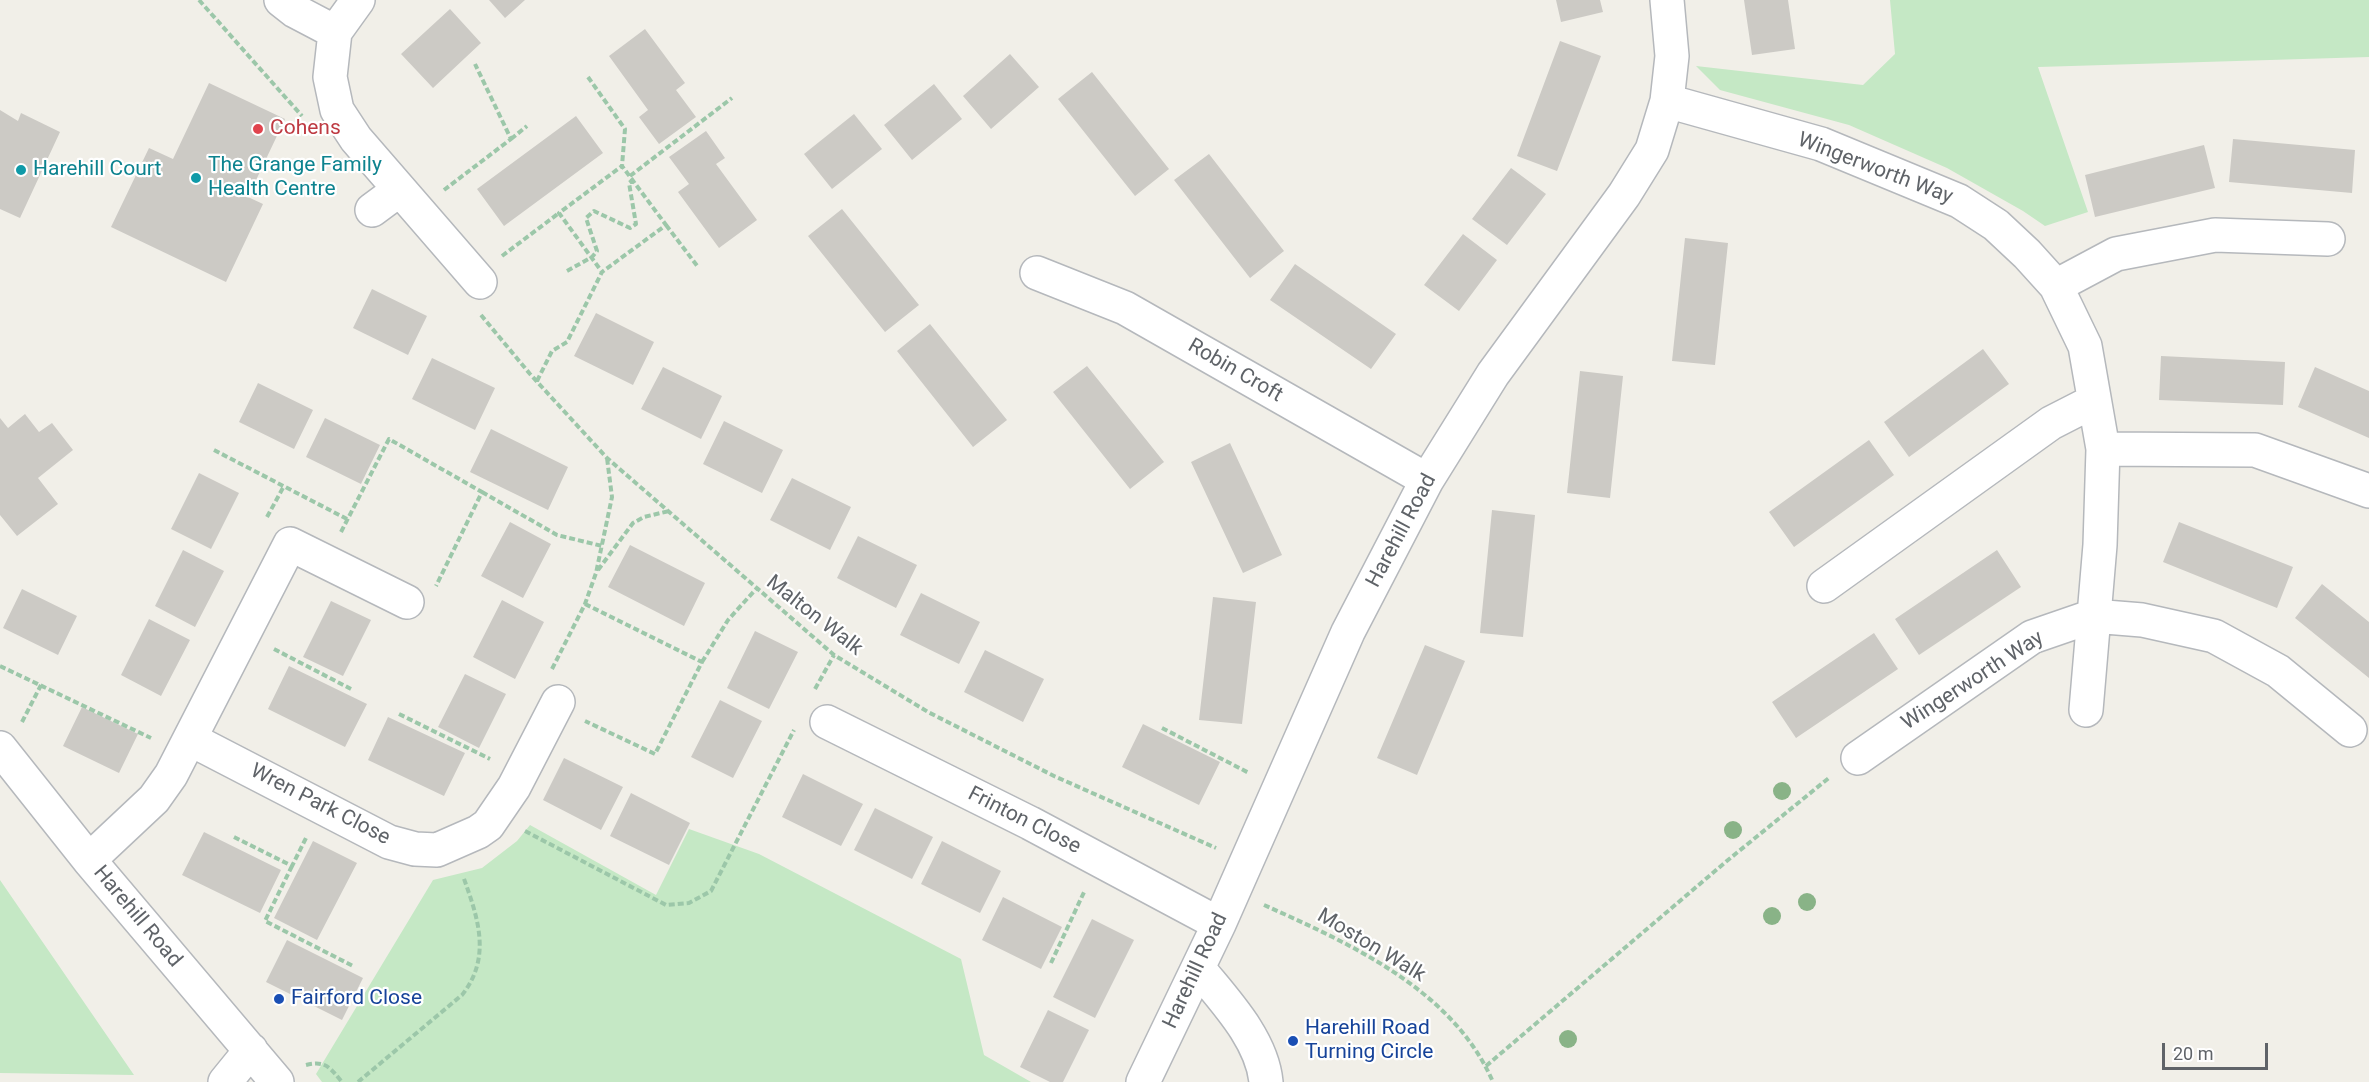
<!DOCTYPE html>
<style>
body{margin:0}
#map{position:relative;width:2369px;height:1082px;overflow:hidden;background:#f1efe8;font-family:Roboto,sans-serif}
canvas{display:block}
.scale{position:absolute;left:2162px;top:1043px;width:106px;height:27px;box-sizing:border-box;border:3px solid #5f6368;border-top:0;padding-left:8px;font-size:18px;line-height:21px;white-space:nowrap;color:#5f6368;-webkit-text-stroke:4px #fff;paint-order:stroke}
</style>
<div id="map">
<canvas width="2369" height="1082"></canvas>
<div class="scale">20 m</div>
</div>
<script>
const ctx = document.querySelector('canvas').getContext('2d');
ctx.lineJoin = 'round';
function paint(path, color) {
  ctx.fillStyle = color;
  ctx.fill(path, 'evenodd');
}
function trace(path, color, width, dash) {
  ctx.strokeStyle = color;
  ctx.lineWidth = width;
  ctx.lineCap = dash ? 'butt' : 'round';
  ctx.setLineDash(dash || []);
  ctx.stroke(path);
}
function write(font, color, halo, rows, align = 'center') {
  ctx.font = font + ' Roboto,sans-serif';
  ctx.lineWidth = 4.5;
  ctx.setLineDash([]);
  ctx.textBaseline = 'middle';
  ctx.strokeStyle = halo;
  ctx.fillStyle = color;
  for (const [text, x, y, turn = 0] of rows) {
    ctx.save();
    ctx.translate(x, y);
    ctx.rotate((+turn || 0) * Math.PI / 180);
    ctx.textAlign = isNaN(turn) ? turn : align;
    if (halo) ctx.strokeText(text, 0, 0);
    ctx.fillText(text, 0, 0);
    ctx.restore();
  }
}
const green = new Path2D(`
 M1890 0H2369V57L2038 67 2088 212 2045 226 2023 211 1947 168 1849 125 1720 90 1696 66 1863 85 1895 54Z
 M530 825 656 895 689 829 759 854 961 959 984 1055 1031 1082H322L316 1074 433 880 482 868 517 841Z
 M0 880 134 1075 0 1073Z`);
const building = new Path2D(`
 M489 0H525L505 18Z
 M1556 0H1600L1603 12 1561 22Z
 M1744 0H1788L1795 49 1752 55Z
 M450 9 481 43 433 88 401 54Z
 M645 29 685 83 676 90 696 117 659 144 639 117 648 110 609 56Z
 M1560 41 1601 56 1557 171 1517 156Z
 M1010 54 1039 87 991 129 963 96Z
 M1092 72 1169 169 1135 196 1058 99Z
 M209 83 285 119 248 197 263 204 226 282 111 227 149 148 173 159Z
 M934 84 962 119 912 160 884 125Z
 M0 110 18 121 21 113 60 132 20 218 0 209Z
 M854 114 882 149 832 189 804 154Z
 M576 116 603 153 504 226 477 189Z
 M706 131 725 158 716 164 757 220 719 248 678 192 689 184 669 157Z
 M2233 139 2355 150 2352 193 2229 182Z
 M2204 145 2215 188 2095 217 2085 175Z
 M1209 154 1284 251 1250 278 1174 180Z
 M1511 168 1546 194 1507 245 1472 219Z
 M842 209 919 305 885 332 808 236Z
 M1463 234 1497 260 1459 311 1424 285Z
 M1685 238 1728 243 1715 365 1672 361Z
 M1295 264 1396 334 1371 369 1270 300Z
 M372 289 427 316 408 355 353 328Z
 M596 313 654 342 633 385 574 356Z
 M930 324 1007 420 973 447 897 351Z
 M1983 349 2009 384 1909 457 1884 422Z
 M2161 356 2285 362 2283 405 2159 400Z
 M432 358 495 388 475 430 412 399Z
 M1087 366 1164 462 1130 489 1053 392Z
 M663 367 722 396 701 439 641 409Z
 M2315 367 2369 391V438L2298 407Z
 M1580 371 1623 376 1610 498 1567 493Z
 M258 383 313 410 294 449 239 422Z
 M25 414 39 432 52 423 73 450 38 478 58 504 17 536 0 515V418L8 428Z
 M325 418 380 445 361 484 306 457Z
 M724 421 783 450 762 493 703 464Z
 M491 429 568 467 548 510 470 472Z
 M1869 440 1894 475 1794 547 1769 512Z
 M1230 443 1282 555 1243 573 1191 462Z
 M199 473 239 493 211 549 171 529Z
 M792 478 851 507 830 550 770 520Z
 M1492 510 1535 515 1523 637 1480 633Z
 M510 522 551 544 523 598 481 576Z
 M2179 522 2293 567 2277 608 2163 562Z
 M858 536 917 565 896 608 837 578Z
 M630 545 705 583 684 626 608 587Z
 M183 550 224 571 195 627 155 606Z
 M1997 550 2021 587 1919 655 1895 619Z
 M2322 584 2369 622V678L2295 618Z
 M22 589 77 616 58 655 3 628Z
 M921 593 980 622 959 664 900 635Z
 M1213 597 1256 602 1242 724 1199 720Z
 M502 600 544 622 515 679 473 657Z
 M331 601 371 620 343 676 303 657Z
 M149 619 190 640 161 696 121 675Z
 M755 631 798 652 769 709 727 688Z
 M1874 633 1898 669 1796 738 1772 702Z
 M1425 645 1465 661 1417 775 1377 758Z
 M985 650 1044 679 1023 722 964 692Z
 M289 666 367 704 345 747 268 709Z
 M465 674 506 694 479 748 438 727Z
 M720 700 762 721 733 778 691 757Z
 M82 707 138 734 119 773 63 746Z
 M388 717 465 753 444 796 368 760Z
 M1143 724 1220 762 1199 805 1122 767Z
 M564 758 623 787 601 830 543 800Z
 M803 774 863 804 841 846 782 817Z
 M631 793 690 823 669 865 610 836Z
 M875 808 933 837 912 879 854 850Z
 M204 832 281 870 260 913 182 875Z
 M313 841 357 863 317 940 274 918Z
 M942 841 1001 871 980 913 921 884Z
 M1003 897 1062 927 1041 969 982 940Z
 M1092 919 1134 940 1095 1018 1053 997Z
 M287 940 363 978 342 1020 266 982Z
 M1048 1010 1089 1030 1063 1082H1050L1020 1067Z`);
const path = new Path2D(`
 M199 0 302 116
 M588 77 625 129 622 166
 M511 139 527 126
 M630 176 732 98
 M444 190 511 139 475 64
 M666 225 698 267
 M502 256 559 213
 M567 271 592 257 597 251 586 218 594 211 630 228 636 224 629 183 633 180
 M481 315 530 374 607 458 834 655 928 712 1054 776 1216 848
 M537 381 552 351 567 342 602 272 666 225 622 166 559 213 602 272
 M214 450 347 519
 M482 492 557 535 602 546
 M267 517 284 486
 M341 532 389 439 482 492 436 586
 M598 570 633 523 644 517 669 511
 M585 604 702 662 655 754 585 721
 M274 649 351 689
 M702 662 728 620 756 589
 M0 666 151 738
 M552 669 585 604 596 573 612 497 607 458
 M815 689 834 655
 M399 714 490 759
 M22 722 41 685
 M1162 728 1249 773
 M525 831 666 905 689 903 711 891 794 730
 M234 837 292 866 306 838
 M292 866 265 921 353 966
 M1264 905C1351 944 1453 990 1493 1082
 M1051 963 1085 890
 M306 1065C326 1060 330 1068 342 1082
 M1486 1066 1728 860 1830 777
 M358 1082 462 995C492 957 478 918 463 876`);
const minor = new Path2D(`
 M281 0 295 11 335 32
 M358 0 335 32 330 77 337 110 356 139 480 282
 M1667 101 1821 144 1959 201 1996 225 2027 254 2056 286 2085 346 2103 449 2100 545 2086 710
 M372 210 399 190
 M1037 273 1125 308 1427 480
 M2056 286 2116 254 2215 235 2328 239
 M2103 449 2255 450 2369 491
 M1824 586 2051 423 2094 401
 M827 722 1030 823 1219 924
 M190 739 389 842 415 849 437 850 478 832 488 825 514 787 558 702
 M0 748 89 860 277 1082
 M1858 758 2032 637 2093 616 2142 620 2214 636 2278 671 2350 730
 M89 860 154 799 171 775 290 544 407 602
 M1198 968C1224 1000 1262 1039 1266 1082
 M225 1082 251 1050
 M1143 1082 1219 924 1348 632 1427 480 1493 374 1624 195 1652 150 1667 101 1672 56 1667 0`);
const trees = [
 [1782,791],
 [1733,830],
 [1807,902],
 [1772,916],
 [1568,1039]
];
const markers = [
 [258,129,6,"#e0444e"],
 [21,170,6,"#0f9aa8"],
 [196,178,6,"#0f9aa8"],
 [279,999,6,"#1a4fb4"],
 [1293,1041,6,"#1a4fb4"]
];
const healthNames = [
 ["Cohens",270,129]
];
const cultureNames = [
 ["The Grange Family",208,166],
 ["Health Centre",208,190],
 ["Harehill Court",33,170]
];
const streetNames = [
 ["Wingerworth Way",1875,169,21],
 ["Robin Croft",1235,371,30],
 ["Harehill Road",1402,531,-62],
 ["Malton Walk",814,616,38],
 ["Wingerworth Way",1973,681,-33],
 ["Wren Park Close",320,805,27],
 ["Frinton Close",1024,821,27],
 ["Harehill Road",137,917,50],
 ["Moston Walk",1371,946,31],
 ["Harehill Road",1196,971,-65]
];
const transitNames = [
 ["Fairford Close",291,999],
 ["Harehill Road",1305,1029],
 ["Turning Circle",1305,1053]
];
paint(green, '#c5e8c5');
paint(building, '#cccac5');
trace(minor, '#b5b8bc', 36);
trace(path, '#9cc7a9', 4, [6, 3]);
trace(minor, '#fff', 33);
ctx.fillStyle = '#89b387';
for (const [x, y] of trees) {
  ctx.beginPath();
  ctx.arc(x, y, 9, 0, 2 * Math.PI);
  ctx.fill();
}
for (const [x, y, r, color] of markers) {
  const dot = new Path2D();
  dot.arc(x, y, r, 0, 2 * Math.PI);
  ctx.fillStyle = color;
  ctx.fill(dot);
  trace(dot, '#fff', 2);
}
write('21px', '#be3a42', '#fff', healthNames, 'left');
write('21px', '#0d838f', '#fff', cultureNames, 'left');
write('21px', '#5f6368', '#fff', streetNames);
write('21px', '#164399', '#fff', transitNames, 'left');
</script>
